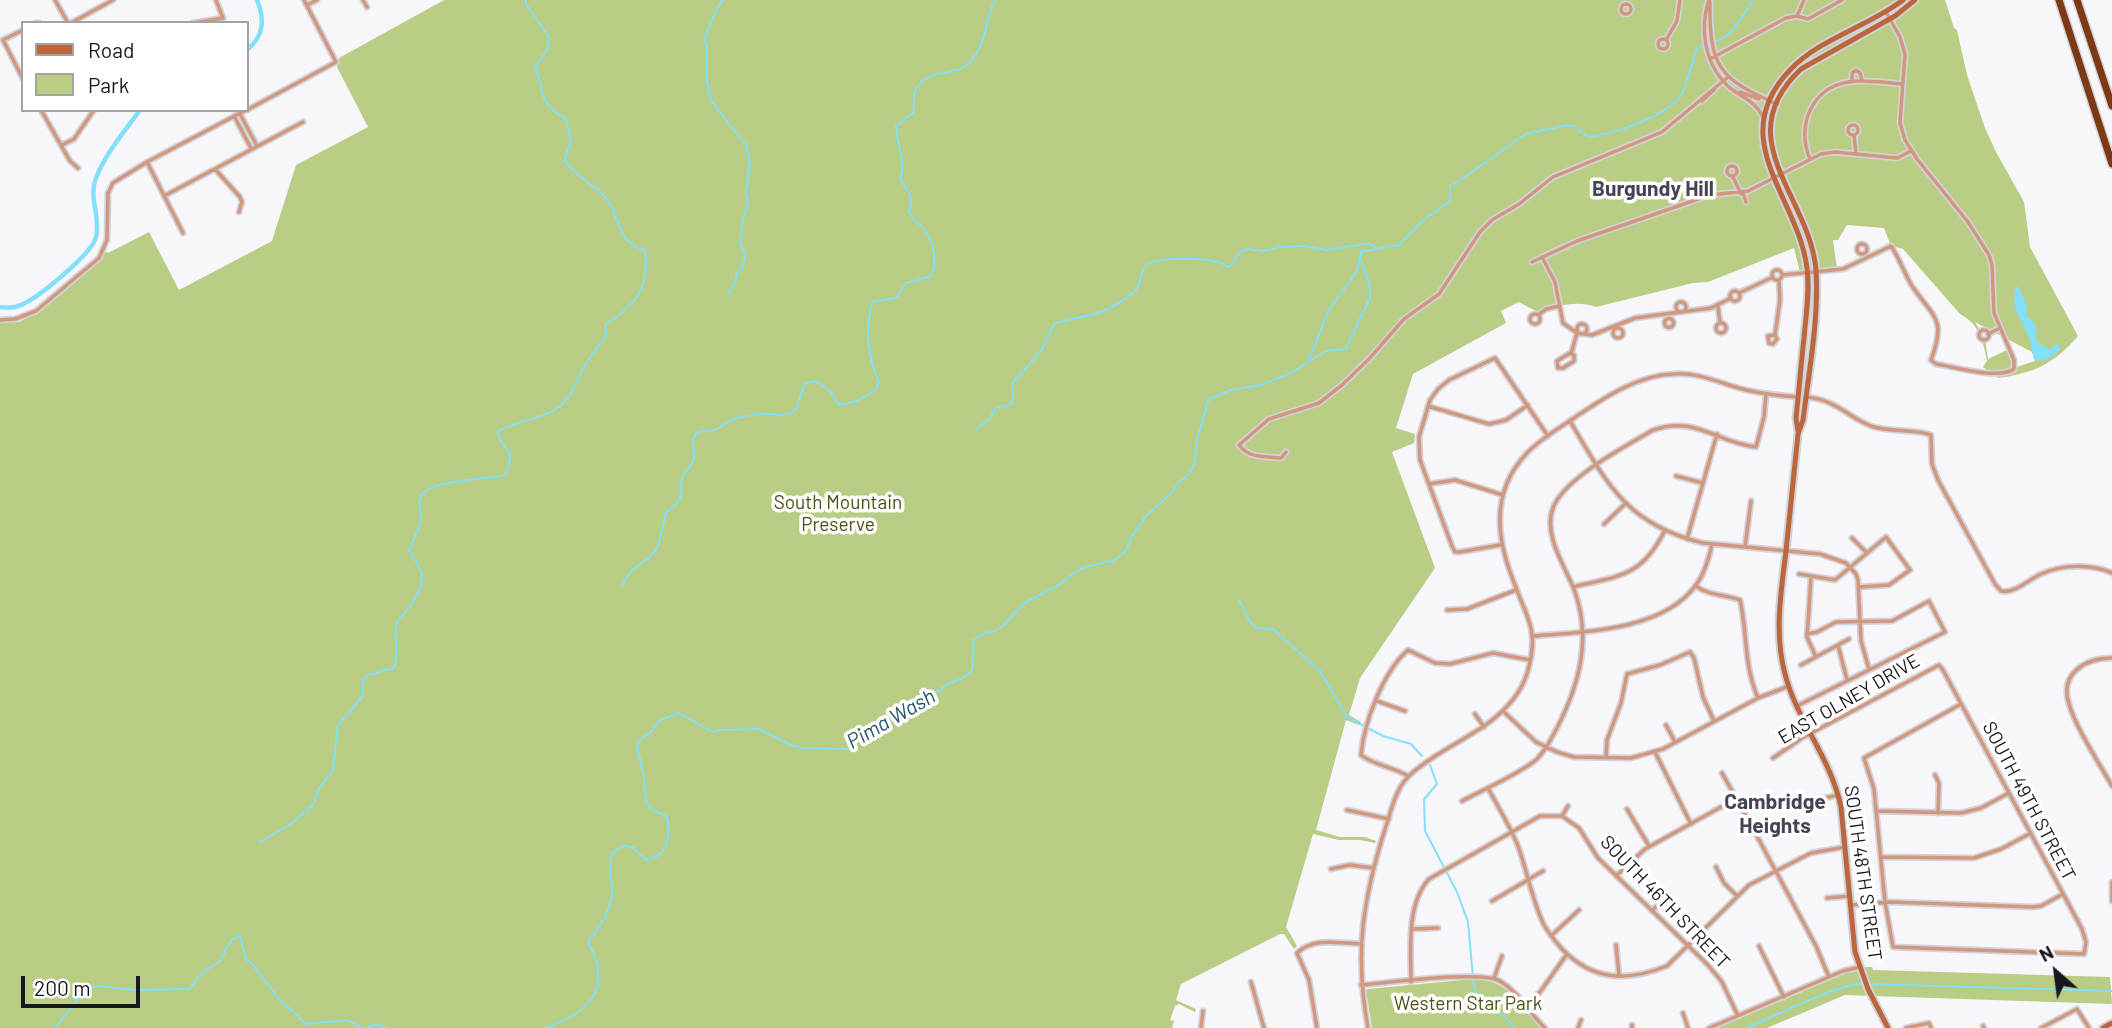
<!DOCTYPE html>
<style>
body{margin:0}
#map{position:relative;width:2112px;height:1028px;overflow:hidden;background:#f6f6fb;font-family:Barlow,sans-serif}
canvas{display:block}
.legend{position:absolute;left:21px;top:21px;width:228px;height:91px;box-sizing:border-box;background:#fff;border:2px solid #a3a2a5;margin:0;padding:9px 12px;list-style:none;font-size:21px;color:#18171f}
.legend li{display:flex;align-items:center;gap:14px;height:35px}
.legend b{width:35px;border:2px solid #a3a2a5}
.north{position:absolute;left:2021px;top:937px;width:70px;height:70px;-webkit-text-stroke:5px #fff;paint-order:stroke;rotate:332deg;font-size:19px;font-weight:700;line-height:28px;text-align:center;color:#18171f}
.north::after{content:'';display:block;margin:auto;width:24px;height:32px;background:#18171f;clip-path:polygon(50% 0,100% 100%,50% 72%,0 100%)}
.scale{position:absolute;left:21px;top:976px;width:119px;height:32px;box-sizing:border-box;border:4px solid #18171f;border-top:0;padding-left:9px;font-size:21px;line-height:24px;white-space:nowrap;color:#18171f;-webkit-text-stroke:5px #fff;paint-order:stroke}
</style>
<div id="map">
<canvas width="2112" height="1028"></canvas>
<ul class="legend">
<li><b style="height:9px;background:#bb673e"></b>Road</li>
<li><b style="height:19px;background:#b9cd85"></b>Park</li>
</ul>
<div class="north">N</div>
<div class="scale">200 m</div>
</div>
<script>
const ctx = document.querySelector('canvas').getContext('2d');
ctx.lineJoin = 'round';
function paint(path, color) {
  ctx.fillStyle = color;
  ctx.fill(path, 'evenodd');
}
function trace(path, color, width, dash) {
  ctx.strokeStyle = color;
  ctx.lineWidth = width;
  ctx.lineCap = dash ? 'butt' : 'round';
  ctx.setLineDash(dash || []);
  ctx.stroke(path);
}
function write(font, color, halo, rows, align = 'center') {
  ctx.font = font + ' Barlow,sans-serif';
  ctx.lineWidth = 7;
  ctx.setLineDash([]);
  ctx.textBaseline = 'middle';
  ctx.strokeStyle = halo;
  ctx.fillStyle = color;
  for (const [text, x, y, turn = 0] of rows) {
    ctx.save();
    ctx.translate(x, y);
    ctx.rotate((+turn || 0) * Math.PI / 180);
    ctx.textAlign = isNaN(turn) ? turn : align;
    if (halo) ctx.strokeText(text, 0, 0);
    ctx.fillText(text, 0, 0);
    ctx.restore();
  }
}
const green = new Path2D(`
 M444 0H1945L1954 28 1957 30 1967 75 1985 128 1996 152 2024 202 2030 247 2078 336C2054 364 2034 373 1998 378L1983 367 1987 361C1983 340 1979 324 1960 314L1903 249 1891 246 1884 228 1847 225 1838 240H1833L1837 269 1800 272 1794 248 1708 282 1693 283 1596 307C1577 300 1557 305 1539 313L1519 302 1501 311 1506 323 1413 374 1396 428 1415 434 1414 443 1392 452 1435 568 1360 678 1349 715 1361 722 1359 725 1346 720 1316 830 1340 837H1365L1376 841 1375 843 1360 840H1339L1313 834 1286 927 1297 946 1294 949 1284 934H1280L1181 984 1176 1000 1196 1009 1195 1012 1179 1004 1175 1006 1170 1020 1174 1021 1172 1028H0V322H19L29 317 91 269 105 251 108 253 149 232 179 290 272 241 296 165 368 127 337 67 339 58ZM1975 322 2032 352 2035 361 2014 368 2009 349 1988 359 1985 339Z
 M1860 967H1872L1873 970 2110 977 2112 1004 1845 995 1767 1028H1709L1843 971Z
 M1473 979C1507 978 1521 1005 1541 1028H1372L1366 990 1368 989Z`);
const water = new Path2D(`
 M2018 286 2027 305 2026 315 2035 323 2037 342 2049 349H2052L2056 343 2061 347C2057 355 2044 363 2034 360L2030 340 2014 306 2015 289Z`);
const stream = new Path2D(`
 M723 0C713 11 711 25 704 38L707 48V81L711 101 746 145 750 163 746 192 748 205 743 219 740 244 745 254 742 269 736 274V280L728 295
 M1309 359 1329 310 1357 271 1361 252 1399 245 1422 221 1450 201V187L1526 134 1568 125 1575 127 1588 137C1612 135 1667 116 1681 95 1689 81 1692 63 1697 48 1706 43 1716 42 1725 37 1730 35 1751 6 1752 0
 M976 429 990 419 995 409C1013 404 1016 405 1012 384L1041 351 1054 324C1071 317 1090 318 1106 310 1116 305 1130 296 1137 288 1142 280 1140 269 1149 264 1163 256 1216 257 1228 267L1233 264 1240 252 1247 249 1263 251 1278 247 1304 246 1326 250 1365 244H1370L1375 248
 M622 586 631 571 649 558 658 547 666 512C691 495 675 496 683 476 686 470 692 466 694 458 695 450 690 439 697 433 702 429 707 432 712 431 719 429 725 423 731 420 740 416 752 415 762 414 774 412 783 419 793 412 802 405 798 392 806 383L815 381 831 392 838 404C851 405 868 397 877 388L879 382C868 358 865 329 872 304L876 301 896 298 906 283 931 276C938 260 934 242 923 228 918 221 912 220 909 211 915 199 907 189 900 179 907 161 896 144 896 126L913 113C915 106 912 98 915 92 928 64 955 80 971 61 986 44 985 20 995 0
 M1239 600 1251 623 1257 628 1273 629 1320 671 1347 717 1383 736 1411 744 1422 756
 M1430 765 1437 784 1424 799 1425 831 1457 892 1468 922 1474 989C1485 1004 1503 1012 1515 1028
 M260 842 292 823 313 805 319 788 333 770 338 725 363 696V682L367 675 394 668C399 653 393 633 397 623 399 619 404 614 407 610 426 584 427 575 409 550 413 540 420 529 421 518 422 511 417 503 421 496 431 479 486 480 506 475L511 455 500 440 498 431C515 421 536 421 554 410 572 400 577 379 587 362 593 353 600 344 606 336V324C636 306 650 287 645 250 614 242 621 215 606 198 594 184 575 176 564 161L571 141 566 119C537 103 546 94 535 67L548 49 549 37 526 4V0
 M1868 984 2112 991
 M55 1028 87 988 100 986 136 990 189 989 204 971 219 962 232 939 240 936 246 959 253 965 277 997 306 1024 348 1020 362 1028
 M366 1028 376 1024 387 1028
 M544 1028C574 1018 606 1002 597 963 595 955 591 949 588 942 600 926 614 908 612 886 610 873 609 868 612 853L623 846 632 847 646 860C667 857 672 835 667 817L650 808 646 801 644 778 637 746 639 741 651 732 659 721 679 713 712 732 720 730 759 729 791 745 803 748 847 749 874 730 928 700 946 685 964 677 972 670 974 640 984 633 993 632 1003 626 1024 603 1059 585 1079 569 1114 560 1125 552 1132 536 1146 516 1172 493 1176 485 1188 475 1194 465 1197 441 1208 400 1230 390 1261 385 1289 374 1326 351 1346 349 1370 298 1369 283 1360 258
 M1747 1028C1770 1018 1842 982 1863 984`);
const canal = new Path2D(`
 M247 50C264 36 265 20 257 0
 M0 307C7 308 15 308 21 305 38 298 92 254 96 237 101 217 88 197 96 178 106 153 124 132 140 110`);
const street = new Path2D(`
 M55 0 68 23
 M363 0 367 7
 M1709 0C1699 30 1705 66 1730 88 1743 98 1756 102 1763 117
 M1710 2C1709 66 1719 79 1777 104
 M1621 9a5 5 0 1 1 10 0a5 5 0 1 1-10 0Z
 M307 5 317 0
 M1797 16 1804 0
 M36 23H39
 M71 23 113 0
 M193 23 223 18 216 0
 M23 30 3 40 23 79
 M1658 44a5 5 0 1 1 10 0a5 5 0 1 1-10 0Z
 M1666 40 1677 21 1680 0
 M1710 59 1786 18 1797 16 1808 19 1842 0
 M1852 82V73L1856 70 1860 73 1862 81
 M1740 92 1759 99
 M1702 101 1714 90
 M41 110 70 161 78 168
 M247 110 336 62 304 0
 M240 114 257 146
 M234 116 251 148
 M1848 130a5 5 0 1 1 10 0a5 5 0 1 1-10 0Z
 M1854 135 1856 154
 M62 145 74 139 94 110
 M1810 159C1796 127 1811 88 1848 82 1866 79 1885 83 1903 84
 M147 162 183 233
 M1727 171a5 5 0 1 1 10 0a5 5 0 1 1-10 0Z
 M215 169 240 197 242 202 239 212
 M1733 177 1741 194
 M1743 193 1746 202
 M164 196 303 122
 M1857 249a5 5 0 1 1 10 0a5 5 0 1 1-10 0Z
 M1542 257 1555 282 1563 323 1577 333 1592 335 1635 318 1711 308 1731 298
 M1532 262 1577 241 1710 195 1748 191 1821 154 1835 152 1897 158 1911 151
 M1772 275a5 5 0 1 1 10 0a5 5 0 1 1-10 0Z
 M1782 275 1843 269 1891 246C1900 259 1904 273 1912 286 1933 317 1947 318 1931 360L1936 364C1955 367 1998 380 2014 369V360L1994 313 1992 265 1989 255 1968 222 1917 159 1905 140 1900 123 1905 54 1900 37 1886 12
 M1730 296a5 5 0 1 1 10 0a5 5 0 1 1-10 0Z
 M1739 293 1773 277
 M1676 307a5 5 0 1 1 10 0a5 5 0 1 1-10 0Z
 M1718 306 1720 323
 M1530 319a5 5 0 1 1 10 0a5 5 0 1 1-10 0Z
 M1538 315 1546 309 1559 306
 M1664.5 323a4.5 4.5 0 1 1 9 0a4.5 4.5 0 1 1-9 0Z
 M0 320 15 319 36 311 99 258 107 240 108 193 113 183 147 162 246 110
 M1716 328a5 5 0 1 1 10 0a5 5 0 1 1-10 0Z
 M1577 329a5 5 0 1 1 10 0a5 5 0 1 1-10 0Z
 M1613 333a5 5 0 1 1 10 0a5 5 0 1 1-10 0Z
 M1979 335a5 5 0 1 1 10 0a5 5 0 1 1-10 0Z
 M1988 334 2000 328
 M1775 335 1768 336 1769 343 1773 344 1777 339 1775 335 1780 300 1779 280
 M1570 353 1574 355V361L1563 368H1558L1557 361Z
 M1571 354 1577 333
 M1806 397C1837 400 1846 416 1871 426 1891 433 1912 428 1931 435L1932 464 1938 480 1995 584 2001 591C2015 594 2029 579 2041 574 2063 564 2090 564 2112 573
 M1428 406 1489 424 1506 420 1528 405
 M1570 421C1607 484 1627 525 1703 543L1820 554 1846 563 1856 574 1858 580 1861 641 1869 669
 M1286 452 1281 458C1266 456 1249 459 1239 445L1269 419 1319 403 1342 385 1369 359 1404 319 1439 294 1480 232 1492 220 1519 204 1553 177 1662 132 1728 77
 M1676 476 1703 483
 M1429 484 1455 480 1503 495
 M1604 524 1625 504
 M1852 538 1867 553
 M1687 539 1717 434
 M1500 545 1460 552H1455L1452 546 1420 460 1419 437 1430 400 1438 389 1449 380 1495 358 1548 436
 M1745 547 1751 501
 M1799 574 1835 580 1886 537 1910 570 1889 585 1860 587
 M1811 577 1807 637 1816 657
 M1696 586C1709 596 1724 594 1740 600 1748 635 1743 663 1758 698
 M1573 587C1619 576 1642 577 1665 530
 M1447 610 1467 609 1516 590
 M1532 636C1583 632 1663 631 1696 585 1705 573 1709 558 1712 544
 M1838 645 1847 680
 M2112 658C2086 658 2059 673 2069 704 2076 728 2099 763 2112 786
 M1801 665 1849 639
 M1377 701 1405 711
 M1797 706 1945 632 1929 601 1892 621 1836 622 1817 632 1807 634
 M1504 712 1536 742 1557 752 1574 757 1631 758 1663 749 1758 698 1789 686
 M1475 714 1484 727
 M1666 725 1675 742
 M1655 752 1691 824
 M1606 757 1607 740 1621 703 1627 674 1660 665 1690 652 1694 658 1703 697 1714 721
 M1773 758 1802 738 1939 665 1943 670 2082 929 2086 942 2084 954 1893 947 1885 902 1874 789 1864 758 1961 704
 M1722 773 1732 791V806L1737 807 1744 812 1816 946 1829 977
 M1935 775 1939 783 1938 813
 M1408 776C1394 767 1373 765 1361 755 1364 722 1383 672 1408 650L1435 663 1450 664 1493 653 1530 660
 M1488 788C1498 807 1510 826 1518 846 1527 871 1532 899 1543 923 1548 933 1555 941 1562 949 1593 981 1627 982 1667 966L1749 885 1811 853 1845 847
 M1462 801C1481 791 1523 772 1537 759 1546 750 1551 739 1557 728 1580 683 1592 638 1574 589 1564 565 1543 534 1553 508 1564 478 1625 447 1653 430 1696 415 1717 443 1756 447L1764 417 1766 394
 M1799 804 1838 795
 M1627 809 1649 846
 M1347 810 1389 819
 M1877 811 1961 813 1981 808 2009 793
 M1562 816 1568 806
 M1881 857 1974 858 2001 849 2031 833
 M1716 867 1724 883 1737 896
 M1331 869 1350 865 1373 868
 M1616 876 1645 849 1721 807 1732 806
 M2112 882V901
 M1827 898 1850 896
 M1492 901 1543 871
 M1851 905 1890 902 2033 907 2041 906 2063 894
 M1652 911 1668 894
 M1412 929 1438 928
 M1551 936 1579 910
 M1616 945 1619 975
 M1759 946 1784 997
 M1494 978 1502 956
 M1251 982 1264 1028
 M1411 982C1411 949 1406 904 1429 879L1540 816H1562L1579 828 1598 858 1708 965 1722 982 1738 1016
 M1361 985C1388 983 1482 970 1500 981 1520 993 1529 1013 1545 1028
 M1525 1004 1540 992 1567 954
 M1683 1013 1688 1028
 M1632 1025V1028
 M1983 1026 1984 1028
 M1201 1028 1203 1011
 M1317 1028 1309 980 1297 953C1314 937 1338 943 1360 944
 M1368 1028C1354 952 1363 898 1386 826 1392 808 1396 787 1411 774 1445 743 1493 732 1519 691 1528 677 1534 652 1532 635 1531 620 1522 605 1517 590 1497 543 1488 494 1527 453 1540 439 1558 429 1574 418 1604 398 1637 375 1674 374 1702 372 1725 386 1751 391 1766 394 1783 396 1798 397
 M1578 1028 1581 1020
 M1709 1028 1843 971 1860 967
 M1906 1028 1929 1023 1931 1028
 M2041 1028 2077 1009 2089 1028`);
const secondary = new Path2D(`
 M1798 431 1796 418C1799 391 1801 364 1804 338 1806 315 1810 291 1807 268 1798 197 1724 139 1790 70 1819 39 1869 26 1903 0
 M1888 1028 1868 989 1855 952 1841 807C1831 758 1797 721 1785 674 1774 633 1781 592 1786 551 1790 512 1794 473 1798 434L1803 420C1809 371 1819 319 1816 270 1810 196 1727 139 1801 69L1895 16 1915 0
 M2103 1028 2112 1023`);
const highway = new Path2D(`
 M2059 0 2112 164
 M2077 0 2112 106`);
const parkNames = [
 ["South Mountain",838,503],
 ["Preserve",838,525],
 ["Western Star Park",1468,1004]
];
const streetNames = [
 ["EAST OLNEY DRIVE",1849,699,-30],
 ["SOUTH 49TH STREET",2029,801,62],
 ["SOUTH 48TH STREET",1863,873,82],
 ["SOUTH 46TH STREET",1665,902,46]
];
const neighbourhoodNames = [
 ["Burgundy Hill",1653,189],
 ["Cambridge",1775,802],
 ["Heights",1775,826]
];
const waterNames = [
 ["Pima Wash",891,719,-30]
];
paint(green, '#b9cd85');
paint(water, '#84e0fa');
trace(stream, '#84e0fa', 2);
trace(canal, '#84e0fa', 4.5);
trace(street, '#d2d2d8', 7);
trace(secondary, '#d2d2d8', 9);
trace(highway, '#d2d2d8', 10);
trace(street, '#d2987d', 3.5);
trace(secondary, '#bb673e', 5);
trace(highway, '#7d3913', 7);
write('19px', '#465414', '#fff', parkNames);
write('19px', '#18171f', '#fff', streetNames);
write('bold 21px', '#464357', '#fff', neighbourhoodNames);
write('italic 21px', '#235765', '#fff', waterNames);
</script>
